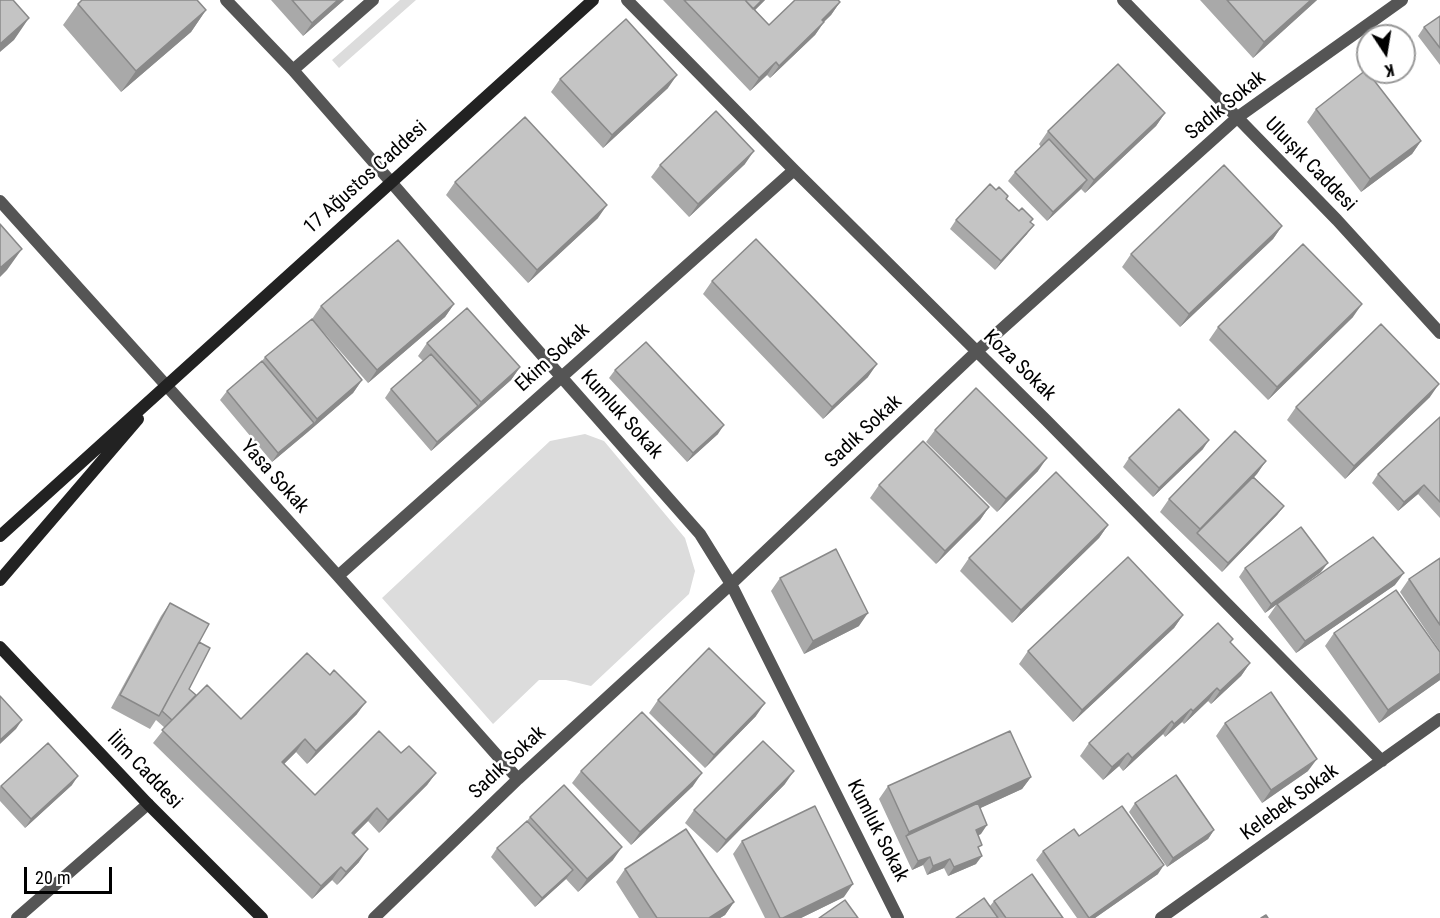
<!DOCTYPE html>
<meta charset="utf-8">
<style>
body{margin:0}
#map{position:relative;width:1440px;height:918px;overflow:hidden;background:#fff;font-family:"Roboto Condensed",sans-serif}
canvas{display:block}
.north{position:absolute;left:1356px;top:24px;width:60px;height:60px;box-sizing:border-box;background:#fff;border:2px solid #999;border-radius:50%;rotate:168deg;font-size:16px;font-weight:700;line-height:24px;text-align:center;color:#000}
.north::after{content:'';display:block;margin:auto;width:21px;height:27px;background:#000;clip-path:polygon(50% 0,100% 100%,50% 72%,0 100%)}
.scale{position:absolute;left:24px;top:867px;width:88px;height:27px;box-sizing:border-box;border:3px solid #000;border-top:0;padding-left:8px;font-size:18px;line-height:21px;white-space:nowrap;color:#000;-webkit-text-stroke:4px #fff;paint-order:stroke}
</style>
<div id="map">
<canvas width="1440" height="918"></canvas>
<div class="north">K</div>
<div class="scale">20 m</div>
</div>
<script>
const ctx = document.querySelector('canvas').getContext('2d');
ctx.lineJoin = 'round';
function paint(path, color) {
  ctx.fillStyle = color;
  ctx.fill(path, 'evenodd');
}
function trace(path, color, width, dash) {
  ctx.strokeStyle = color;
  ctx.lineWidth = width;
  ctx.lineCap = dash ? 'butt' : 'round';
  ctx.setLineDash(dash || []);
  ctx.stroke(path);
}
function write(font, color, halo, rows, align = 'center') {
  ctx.font = font + ' "Roboto Condensed",sans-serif';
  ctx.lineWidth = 5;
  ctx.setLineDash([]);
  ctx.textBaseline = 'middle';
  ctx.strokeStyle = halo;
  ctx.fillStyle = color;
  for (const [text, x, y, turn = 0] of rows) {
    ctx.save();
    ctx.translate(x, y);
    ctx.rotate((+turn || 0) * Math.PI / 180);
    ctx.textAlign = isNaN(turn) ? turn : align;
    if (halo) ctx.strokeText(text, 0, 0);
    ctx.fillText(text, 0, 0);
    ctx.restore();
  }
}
const green = new Path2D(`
 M400 0H416L339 68 332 60Z
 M585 434 604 441 685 538 695 571 689 594 591 686 566 680H539L493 724 382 598 550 441Z`);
const street = new Path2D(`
 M226 0 293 70 391 182 519 329 700 534 731 584 898 918
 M627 0 794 170 1046 420 1382 761
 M1123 0 1337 220 1440 333
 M293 70 373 0
 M0 201 338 576 518 779
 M338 576 794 170
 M17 918 148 804
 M374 918 518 779 731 584 976 352 1238 117 1402 0
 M1161 918 1440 719`);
const secondary = new Path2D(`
 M0 536 593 0
 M0 580 138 419
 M0 647 148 804 262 918`);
const wall = new Path2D(`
 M271 0H344L303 36Z
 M663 0H765L755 10 769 25 840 2 831 15 824 22 815 35 770 78 767 75 750 91Z
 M1200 0H1317L1253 58Z
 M78 4 206 10 191 32 121 92 63 25Z
 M1440 16V65L1418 36 1424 27Z
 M560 79 668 88 603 148 551 92Z
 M1316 109 1421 141 1412 154 1361 192 1307 122Z
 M1165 113 1156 126 1085 193 1081 189 1047 221 1008 181 1015 172 1041 147 1039 144 1048 131Z
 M745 164 689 217 651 177 660 165Z
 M455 182 598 218 528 283 446 195Z
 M1006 199 1031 222 1027 234 995 270 950 229 956 220Z
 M1282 226 1273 239 1180 327 1122 267 1131 254Z
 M712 281 868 377 823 419 703 294Z
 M454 304 445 317 368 383 312 319 321 306Z
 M1353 317 1268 400 1209 340 1218 327Z
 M427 343 520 367 511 380 431 451 385 398 391 389 423 361 418 356Z
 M265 357 362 380 353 393 272 462 220 400 227 391 262 361Z
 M615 370 718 434 687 462 609 378Z
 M1430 397 1345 479 1287 420 1296 407Z
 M1440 417V518L1418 494 1398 511 1372 483 1378 474Z
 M935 430 1038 471 997 512 926 442Z
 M1203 449 1153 497 1123 467 1129 458Z
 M1266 461 1254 477 1284 506 1277 515 1222 572 1160 512 1169 499Z
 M879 485 989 507 980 520 936 564 870 498Z
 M1108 525 1099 538 1012 623 960 571 969 558Z
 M1440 558V651L1400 592 1409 579Z
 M1245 568 1321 572 1265 613 1239 577Z
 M780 578 859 626 804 654 771 591Z
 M1395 585 1296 653 1268 617 1277 604Z
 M170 603 189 689 196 695 241 719 357 714 307 764 296 752 284 764 315 795 401 753 436 773 427 785 379 833 368 821 354 835 359 862 337 885 332 880 312 899 153 743 165 728 156 720 150 729 111 708 161 616Z
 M1183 615 1174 628 1073 722 1019 664 1028 651Z
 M1334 633 1440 652V680L1379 723 1325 646Z
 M1230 642 1250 663 1241 676 1211 704 1208 701 1184 724 1182 722 1165 737 1163 734 1123 771 1119 766 1103 780 1080 756 1089 743Z
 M658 700 756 716 705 768 649 713Z
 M1225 723 1308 771 1262 803 1216 736Z
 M581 771 693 786 631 845 572 783Z
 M1031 777 1022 789 980 808 981 834 978 835 979 850 976 864 948 876 944 868 927 875 923 865 912 870 879 799 888 786Z
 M785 784 717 853 685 823 694 810Z
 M72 785 25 828 0 801V787L1 786Z
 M1135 803 1214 830 1208 839 1167 867 1129 812Z
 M530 817 613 860 578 892 566 879 535 907 491 857 497 848 527 821Z
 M1079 836 1158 874 1095 918H1077L1036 860 1043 851Z
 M742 841 844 897 801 918H765L733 854Z
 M625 869 734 902 725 915 720 918H639L616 882Z
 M994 901 1063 918H956L990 906Z`);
const shadedWall = new Path2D(`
 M338 0H344L303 36 312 23Z
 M762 0H765L744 21 750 12Z
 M1311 0H1317L1253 58 1264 42Z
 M840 2 831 15 813 32 822 20Z
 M206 10 191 32 121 92 136 71Z
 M29 18 14 40 0 52V44Z
 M824 22 815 35 770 78 779 66Z
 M776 62 767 75 750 91 759 78Z
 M677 75 668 88 603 148 612 135Z
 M1165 113 1156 126 1085 193 1094 180Z
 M1421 141 1412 154 1361 192 1370 179Z
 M754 151 745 164 689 217 698 204Z
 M1087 180 1081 189 1047 221 1053 212Z
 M607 205 598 218 528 283 537 270Z
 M1034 225 1027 234 995 270 1001 261Z
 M1282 226 1273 239 1180 327 1189 314Z
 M22 249 7 270 0 277V268Z
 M454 304 445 317 368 383 377 370Z
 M1362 304 1353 317 1268 400 1277 387Z
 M877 364 868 377 823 419 832 407Z
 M520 367 511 380 431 451 437 442 478 406 481 402Z
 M362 380 353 393 308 432 317 419Z
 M1439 384 1430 397 1345 479 1354 466Z
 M314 423 308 432 272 462 278 453Z
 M724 425 718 434 687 462 693 453Z
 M1209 440 1203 449 1153 497 1159 488Z
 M1047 458 1038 471 997 512 1006 499Z
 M1266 461 1257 474 1198 535 1197 533 1200 529Z
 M1424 485 1418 494 1398 511 1404 502Z
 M1284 506 1277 515 1222 572 1228 563Z
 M989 507 980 520 936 564 945 551Z
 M1108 525 1099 538 1012 623 1021 610Z
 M1328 563 1321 572 1265 613 1271 604Z
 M1404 573 1395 585 1296 653 1305 641Z
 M868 613 859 626 804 654 813 641Z
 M1183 615 1174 628 1073 722 1082 710Z
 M1250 663 1241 676 1211 704 1220 691Z
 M1440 673V680L1379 723 1388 710Z
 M1217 688 1208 701 1184 724 1193 711Z
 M366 702 357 714 307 764 316 751Z
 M765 703 756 716 705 768 714 755Z
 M1191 709 1182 722 1165 737 1174 724Z
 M22 720 16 729 0 744V740Z
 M1172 721 1163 734 1123 771 1132 758Z
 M305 739 296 752 273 775 282 762Z
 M1128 753 1119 766 1103 780 1112 767Z
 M1317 759 1308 771 1262 803 1271 790Z
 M794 771 785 784 717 853 726 840Z
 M436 773 427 785 379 833 388 820Z
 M702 773 693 786 631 845 640 832Z
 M78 776 72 785 25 828 31 819Z
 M1031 777 1022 789 909 841 906 836 909 832Z
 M377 808 368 821 343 846 352 833Z
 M987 825 981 834 970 839 976 830Z
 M1214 830 1208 839 1167 867 1173 858Z
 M622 847 613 860 578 892 587 879Z
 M368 849 359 862 337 885 346 872Z
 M982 856 976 864 948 876 954 867Z
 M930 857 923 865 912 870 918 861Z
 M950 859 944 868 927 875 933 866Z
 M1164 865 1158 874 1095 918H1089Z
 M341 867 332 880 312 899 321 886Z
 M573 870 566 879 535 907 542 898Z
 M853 884 844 897 801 918H783Z
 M734 902 725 915 720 918H709Z`);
const building = new Path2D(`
 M0 0H13L29 18 0 44Z
 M82 0H197L206 10 136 71 78 4Z
 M292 0H338L312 23Z
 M684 0H745L769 25 795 0H838L840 2 822 20 824 22 779 66 776 62 759 78Z
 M745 0H762L753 9Z
 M1227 0H1311L1264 42Z
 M1440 16V48L1424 27Z
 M626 19 677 75 612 135 560 79Z
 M1118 64 1165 113 1094 180 1048 131Z
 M1366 70 1421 141 1370 179 1316 109Z
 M716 111 754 151 698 204 660 165Z
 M525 117 607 205 537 270 455 182Z
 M1049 139 1087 180 1053 212 1015 172Z
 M1224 165 1282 226 1189 314 1131 254Z
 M990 184 996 190 999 187 1008 196 1006 199 1019 211 1022 208 1033 219 1030 222 1034 225 1001 261 956 220Z
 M0 224 22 249 0 268Z
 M756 239 877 364 832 407 712 281Z
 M398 240 454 304 377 370 321 306Z
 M1303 244 1362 304 1277 387 1218 327Z
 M467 308 520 367 481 402 427 343Z
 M312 319 362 380 317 419 265 357Z
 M1381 324 1439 384 1354 466 1296 407Z
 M646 342 724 425 693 453 615 370Z
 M431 354 478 406 437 442 391 389Z
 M262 361 314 423 278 453 227 391Z
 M976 388 1047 458 1006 499 935 430Z
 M1179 409 1209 440 1159 488 1129 458Z
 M1440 417V502L1424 485 1404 502 1378 474Z
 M1235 431 1266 461 1200 529 1169 499Z
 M923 441 989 507 945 551 879 485Z
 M1056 472 1108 525 1021 610 969 558Z
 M1253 477 1284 506 1228 563 1197 533Z
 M1301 527 1328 563 1271 604 1245 568Z
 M1373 537 1404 573 1305 641 1277 604Z
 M836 549 868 613 813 641 780 578Z
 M1128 557 1183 615 1082 710 1028 651Z
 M1440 558V625L1409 579Z
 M1396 590 1440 652V673L1388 710 1334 633Z
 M170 603 209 624 159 716 120 695Z
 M1218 623 1233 639 1230 642 1250 663 1220 691 1217 688 1193 711 1191 709 1174 724 1172 721 1132 758 1128 753 1112 767 1089 743Z
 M199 642 210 648 189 689 196 695 172 720 162 711Z
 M709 648 765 703 714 755 658 700Z
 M307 653 330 675 334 670 366 702 316 751 305 739 282 762 315 795 379 731 401 753 409 746 436 773 388 820 377 808 352 833 368 849 346 872 341 867 321 886 162 730 207 685 241 719Z
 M1271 692 1317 759 1271 790 1225 723Z
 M0 696 22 720 0 740Z
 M642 712 702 773 640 832 581 771Z
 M1010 731 1031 777 909 832 888 786Z
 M763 741 794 771 726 840 694 810Z
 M48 743 78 776 31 819 1 786Z
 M1176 775 1214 830 1173 858 1135 803Z
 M564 785 622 847 587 879 530 817Z
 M978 803 987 825 976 830 982 845 978 847 982 856 954 867 950 859 933 866 930 857 918 861 906 836Z
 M815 806 853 884 783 918H780L742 841Z
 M1122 806 1164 865 1089 918 1043 851 1074 829 1079 836Z
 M527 821 573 870 542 898 497 848Z
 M686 829 734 902 709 918H657L625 869Z
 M1032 874 1063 918H1006L994 901Z
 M984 898 998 918H956Z
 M845 900 858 918H819Z
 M1266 915 1268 918H1261Z`);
const streetNames = [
 ["Sadık Sokak",1226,106,-39],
 ["Uluışık Caddesi",1310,165,46],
 ["17 Ağustos Caddesi",366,178,-42],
 ["Ekim Sokak",553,358,-42],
 ["Koza Sokak",1019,366,44],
 ["Kumluk Sokak",621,415,48],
 ["Sadık Sokak",864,432,-43],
 ["Yasa Sokak",274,477,48],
 ["Sadık Sokak",508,763,-43],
 ["İlim Caddesi",144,771,46],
 ["Kelebek Sokak",1290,803,-36],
 ["Kumluk Sokak",877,831,63]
];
paint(green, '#dcdcdc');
trace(street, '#555', 12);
trace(secondary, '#222', 12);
paint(wall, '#a9a9a9');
paint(shadedWall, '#898989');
paint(building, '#c4c4c4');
trace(building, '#898989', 1.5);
write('20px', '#000', '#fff', streetNames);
</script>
